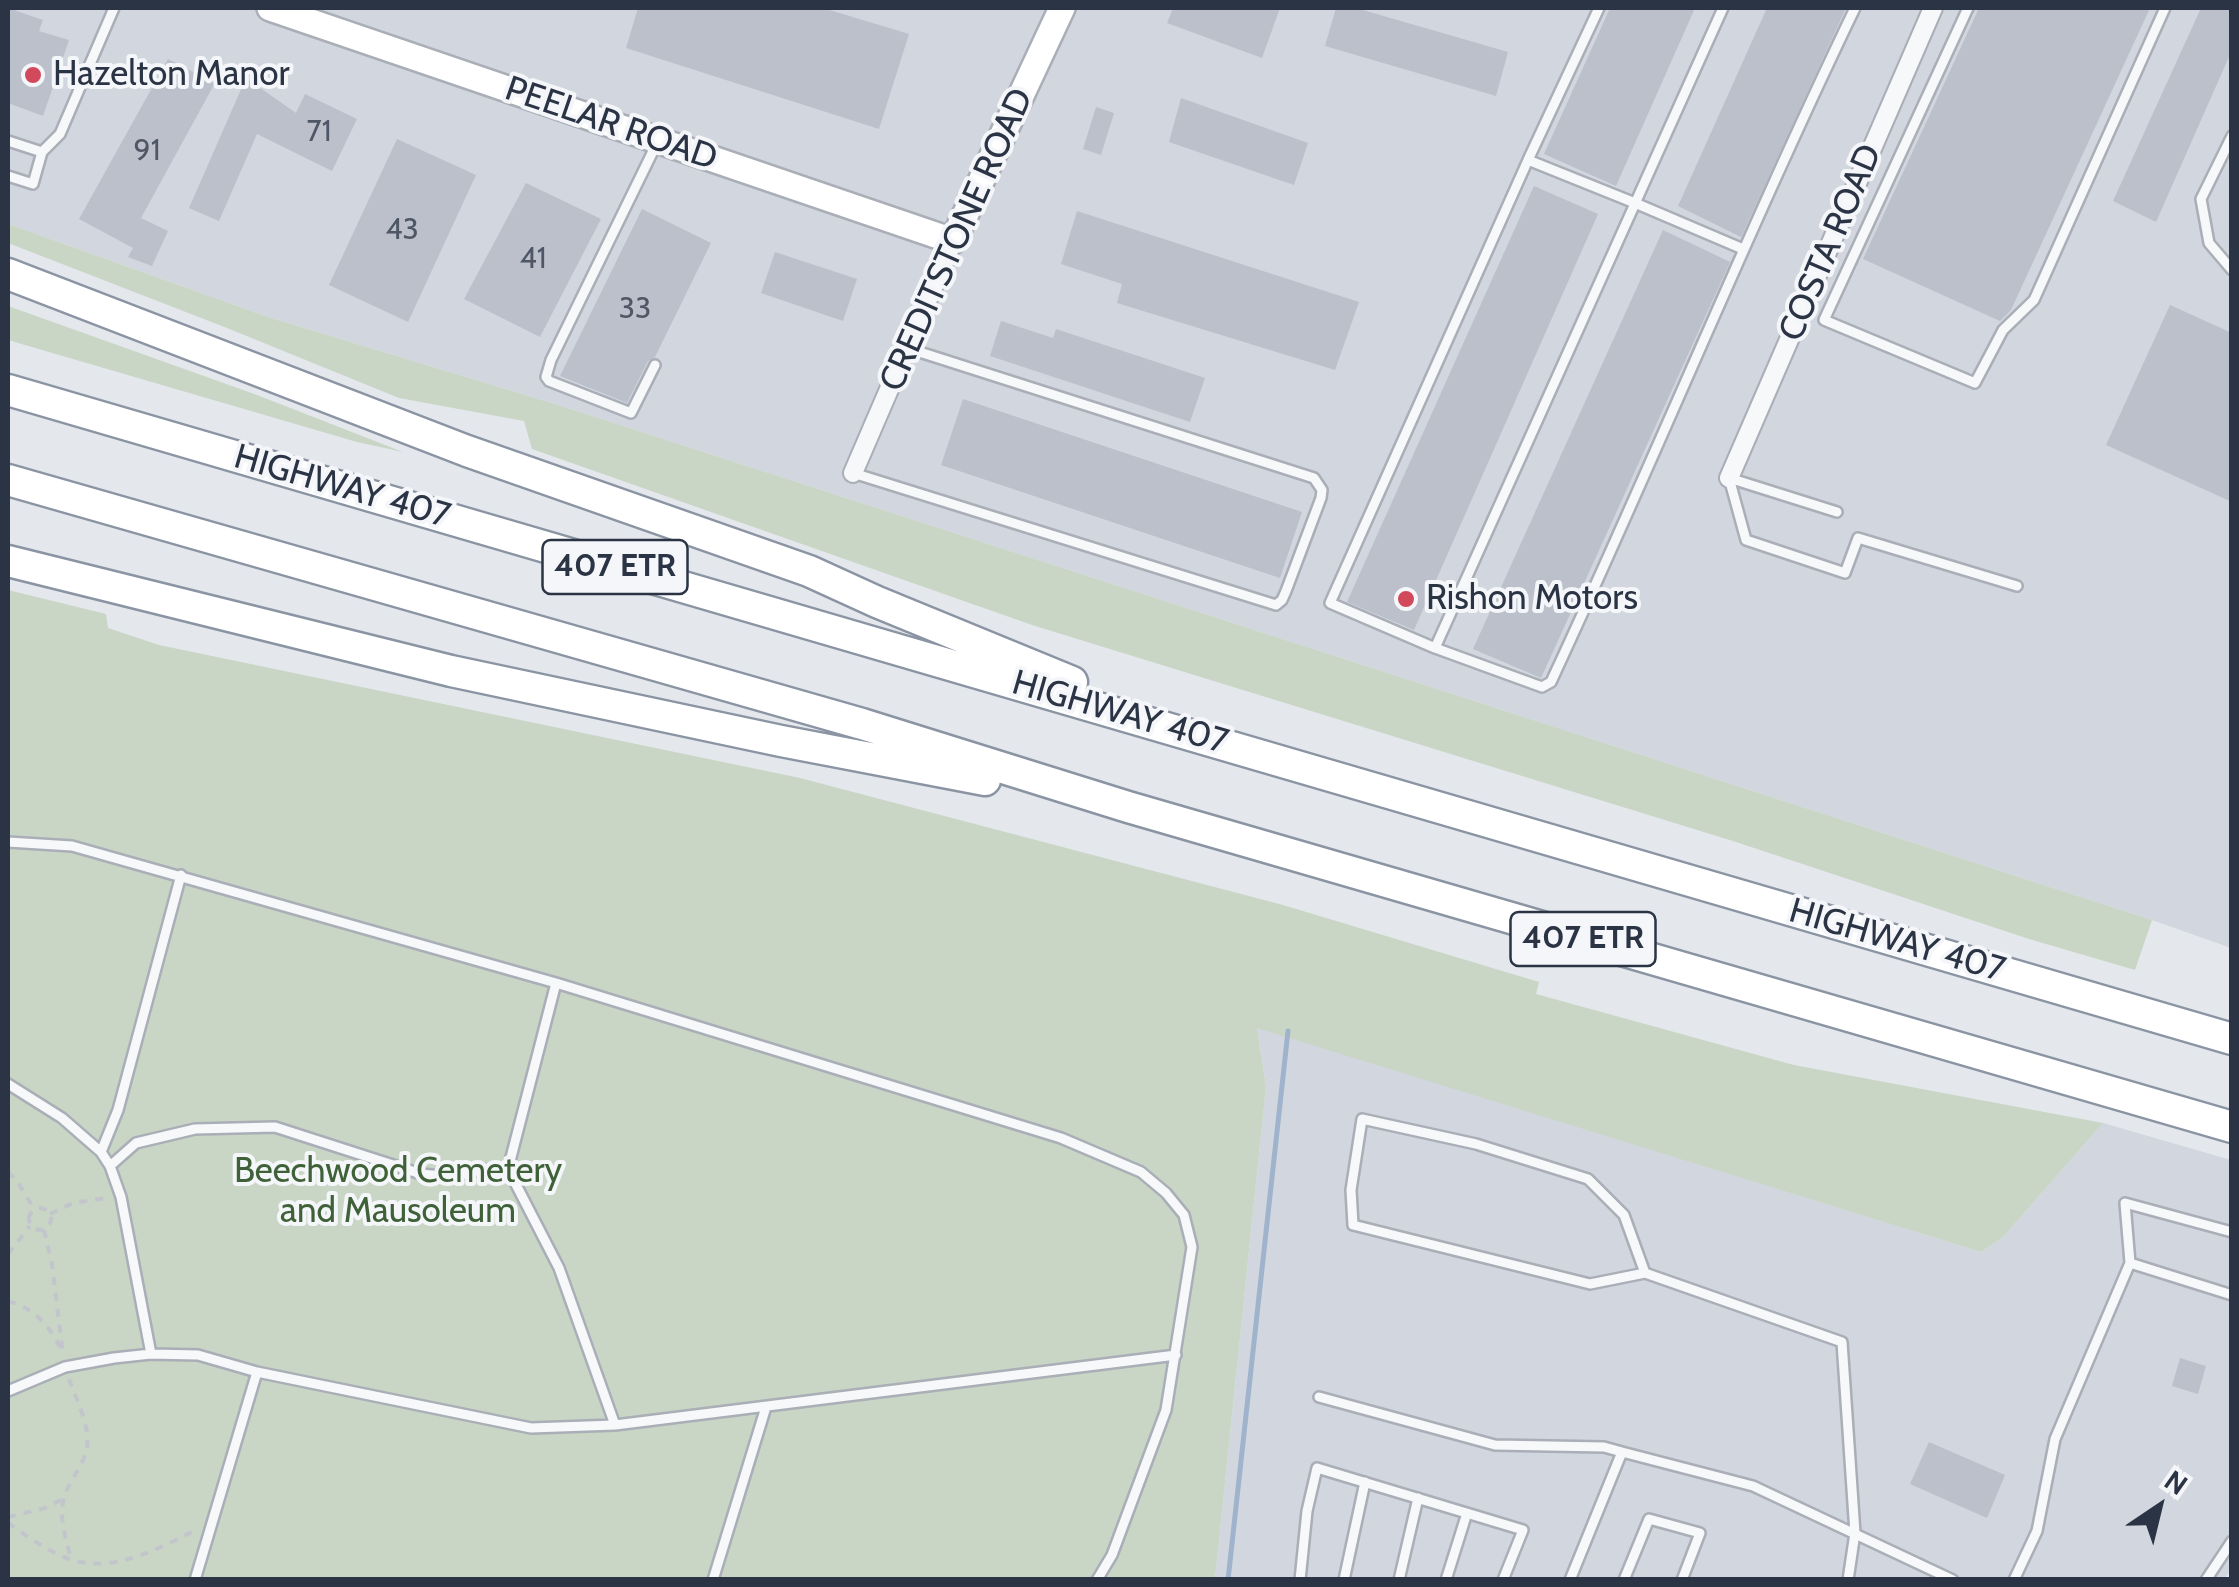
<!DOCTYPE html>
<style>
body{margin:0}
#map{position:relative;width:2239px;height:1587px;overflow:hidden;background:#e4e7ec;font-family:Cabin,sans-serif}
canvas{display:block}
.frame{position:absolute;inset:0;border:10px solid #2b3445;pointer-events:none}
.north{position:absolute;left:2109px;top:1457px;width:100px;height:100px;-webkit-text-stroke:8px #f4f6f9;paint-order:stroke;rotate:35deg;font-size:28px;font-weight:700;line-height:40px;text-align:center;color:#2b3445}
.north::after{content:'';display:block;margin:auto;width:35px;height:45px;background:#2b3445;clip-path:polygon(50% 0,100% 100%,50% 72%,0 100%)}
</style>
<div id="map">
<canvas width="2239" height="1587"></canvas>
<div class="frame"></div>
<div class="north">N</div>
</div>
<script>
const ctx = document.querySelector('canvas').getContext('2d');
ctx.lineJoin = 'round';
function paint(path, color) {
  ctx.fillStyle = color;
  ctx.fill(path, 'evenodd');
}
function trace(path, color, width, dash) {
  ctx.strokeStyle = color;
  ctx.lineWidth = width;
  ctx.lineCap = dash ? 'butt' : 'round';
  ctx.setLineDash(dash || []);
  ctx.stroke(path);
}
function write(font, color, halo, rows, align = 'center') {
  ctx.font = font + ' Cabin,sans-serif';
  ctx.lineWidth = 8;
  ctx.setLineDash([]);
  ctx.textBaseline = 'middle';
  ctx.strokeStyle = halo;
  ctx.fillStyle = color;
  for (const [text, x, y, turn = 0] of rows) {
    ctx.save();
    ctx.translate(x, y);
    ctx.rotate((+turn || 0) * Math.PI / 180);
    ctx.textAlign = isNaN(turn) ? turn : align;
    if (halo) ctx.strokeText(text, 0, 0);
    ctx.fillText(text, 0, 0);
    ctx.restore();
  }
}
const built = new Path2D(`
 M8 8H2231V948L2152 920 555 404 268 317 8 224Z
 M1257 1027 1981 1252 2003 1237 2103 1123 2231 1160 2232 1569 2224 1579 1215 1580 1266 1086Z`);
const green = new Path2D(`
 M8 224 268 317 555 404 2152 920 2135 970 2029 939 1733 841 1032 625 532 449 524 421 399 398 227 328 8 243Z
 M8 306 257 395 403 452 357 442 8 340Z
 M8 590 106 614 108 628 159 645 800 778 1283 905 1539 982 1536 994 1794 1065 2103 1123 2003 1237 1981 1252 1257 1028 1266 1086 1215 1579 8 1580Z`);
const stream = new Path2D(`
 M1228 1580 1288 1031`);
const building = new Path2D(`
 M8 8 43 20 39 31 69 40 43 116 8 103Z
 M638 8H823L909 34 879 129 626 48Z
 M1173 8H1280L1262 58 1167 23Z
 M1336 8H1356L1508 52 1496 96 1325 46Z
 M1610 8H1695L1616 186 1544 154Z
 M1767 8H1846L1741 237 1678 206Z
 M1979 8H2150L2011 310 2000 321 1863 259Z
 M2201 8H2232V50L2156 222 2113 201Z
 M168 59 215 83 141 218 168 231 152 266 128 257 133 248 79 219Z
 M246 78 296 113 305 94 357 119 332 171 257 134 219 221 189 208Z
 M1181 98 1308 143 1294 185 1169 142Z
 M1096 107 1114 113 1101 155 1083 149Z
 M397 139 476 175 408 322 329 285Z
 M526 183 601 219 540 337 464 299Z
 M1534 186 1598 214 1414 630 1347 602Z
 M642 209 711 243 655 357 648 361 627 403 560 376Z
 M1077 211 1359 302 1335 370 1117 303 1122 284 1061 264Z
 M1663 230 1730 262 1541 678 1473 649Z
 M775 252 857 279 843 321 761 293Z
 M2170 305 2232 333V502L2106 445Z
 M1001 321 1053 338 1056 329 1205 378 1190 422 990 356Z
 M963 399 1302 512 1280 578 941 465Z
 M2180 1358 2206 1366 2198 1394 2172 1386Z
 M1929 1442 2005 1475 1987 1518 1910 1484Z`);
const path = new Path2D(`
 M8 1172 17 1181 34 1209
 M29 1219a11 11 0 1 1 22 0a11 11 0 1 1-22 0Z
 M50 1214 73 1203 107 1198
 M44 1230 52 1264 63 1355
 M8 1254 30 1226
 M8 1301C34 1308 50 1326 61 1349
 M69 1379C76 1399 90 1425 87 1447 84 1466 69 1480 64 1498 58 1517 67 1541 71 1560
 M8 1517 45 1508 63 1499
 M8 1523C27 1536 47 1551 69 1559 113 1574 157 1549 196 1530`);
const lane = new Path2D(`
 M1968 8 1824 320 1975 383 2003 330 2034 300 2165 8
 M2232 136 2201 199 2209 243 2232 270
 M8 141 42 152 33 184 8 176
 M42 152 60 134 114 8
 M1528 160 1599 8
 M1743 249 1635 203 1528 160 1330 603 1435 648 1542 687 1551 682C1655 459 1748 230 1855 8
 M655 365 631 413 549 381 546 377 551 360 657 143
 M853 473 1276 605 1282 600 1286 591 1321 498 1322 490 1314 478 907 348
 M1729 478 1746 540 1845 573 1858 538 2017 586
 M1729 478 1837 512
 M1435 648 1723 8
 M8 842 72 846 556 983 508 1169
 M556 983 1061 1138 1141 1172 1166 1193 1184 1215 1192 1247 1166 1410 1112 1555 1097 1580
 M8 1084 62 1118 101 1152 110 1166 121 1197 151 1354
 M101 1152 118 1110 181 875
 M110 1166 136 1143 195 1129 275 1127 421 1174 452 1177 481 1170 508 1169 559 1268 615 1425
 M2130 1263 2232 1295
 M1645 1273 1624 1215 1588 1179 1476 1144 1362 1119 1351 1190 1353 1225 1590 1284 1645 1273 1842 1342 1855 1533 1848 1580
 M8 1391 65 1367 114 1358 151 1354 198 1355 257 1372 531 1428 615 1425 1176 1355
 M1319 1397 1495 1445 1604 1447 1622 1452
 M195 1580 257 1372
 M713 1580 766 1407
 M1300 1580 1307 1511 1317 1468 1523 1530 1503 1580
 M1344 1580 1365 1482
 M1399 1580 1418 1498
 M1446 1580 1467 1513
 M1570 1580 1622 1452 1753 1486 1953 1580
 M1624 1580 1649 1519 1700 1533 1682 1580
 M2014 1580 2037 1531 2055 1439 2130 1263 2125 1203 2232 1232
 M2206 1580 2232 1541`);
const street = new Path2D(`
 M853 473 953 241
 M1729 478 1933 8`);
const secondary = new Path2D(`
 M270 8 953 241 1062 8`);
const highway = new Path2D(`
 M8 274 467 451 809 571 877 602 1072 682
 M8 390 2232 1039
 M8 480 862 724 1128 807 2232 1127
 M8 561 451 671 781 741 985 780`);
const markers = [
 [33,75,10,"#d1495b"],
 [1406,599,10,"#d1495b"]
];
const numberNames = [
 ["71",319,132],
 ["91",147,151],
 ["43",402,230],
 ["41",533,259],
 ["33",635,309]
];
const shields = [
 [615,567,145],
 [1583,939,145]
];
const shieldNames = [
 ["407 ETR",615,567],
 ["407 ETR",1583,939]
];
const poiNames = [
 ["Hazelton Manor",53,75],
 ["Rishon Motors",1426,599]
];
const streetNames = [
 ["PEELAR ROAD",611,124,19],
 ["CREDITSTONE ROAD",957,240,-66],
 ["COSTA ROAD",1831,243,-67],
 ["HIGHWAY 407",342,487,16],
 ["HIGHWAY 407",1120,713,16],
 ["HIGHWAY 407",1897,941,16]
];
const parkNames = [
 ["Beechwood Cemetery",398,1172],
 ["and Mausoleum",398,1212]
];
paint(built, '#d2d6de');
paint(green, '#c9d6c5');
trace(stream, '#9fb4cc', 5);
paint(building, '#bbc0ca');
trace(lane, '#a9aeb7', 14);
trace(street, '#a9aeb7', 22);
trace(secondary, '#a9aeb7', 30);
trace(highway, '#8b94a3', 35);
trace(path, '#c2c5cb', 4, [8, 8]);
trace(lane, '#f7f8fa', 9);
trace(street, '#f7f8fa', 18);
trace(secondary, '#fff', 25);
trace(highway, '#fff', 30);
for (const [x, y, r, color] of markers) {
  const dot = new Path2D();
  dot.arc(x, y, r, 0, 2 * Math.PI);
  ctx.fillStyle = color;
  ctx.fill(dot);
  trace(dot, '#f4f6f9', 4);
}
write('30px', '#4f5766', null, numberNames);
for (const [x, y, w] of shields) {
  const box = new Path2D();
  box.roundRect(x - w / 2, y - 27, w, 54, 8);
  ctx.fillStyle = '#f4f6f9';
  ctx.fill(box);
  trace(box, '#2b3445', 2.5);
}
write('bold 32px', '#2b3445', null, shieldNames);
write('35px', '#2b3445', '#f4f6f9', poiNames, 'left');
write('35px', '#2b3445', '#f4f6f9', streetNames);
write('35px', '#3f6138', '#f4f6f9', parkNames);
</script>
